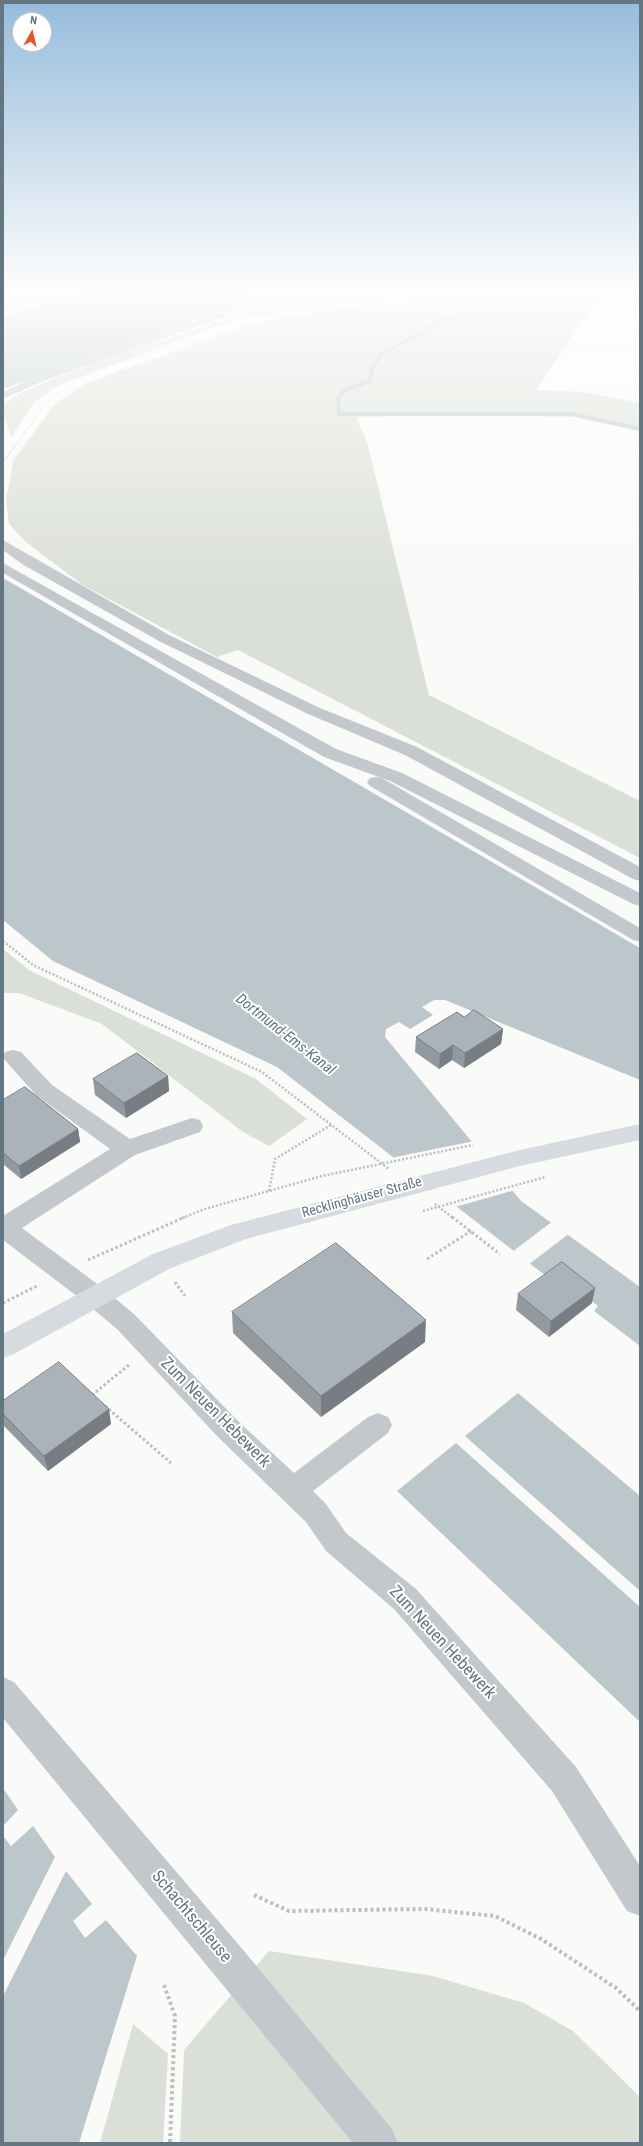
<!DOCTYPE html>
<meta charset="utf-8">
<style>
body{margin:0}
#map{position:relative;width:643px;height:2146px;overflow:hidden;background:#fafaf8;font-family:"Roboto Condensed",sans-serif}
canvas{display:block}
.frame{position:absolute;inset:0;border:4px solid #657683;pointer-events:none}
.north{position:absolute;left:12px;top:12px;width:40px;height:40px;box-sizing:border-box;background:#fff;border:1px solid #c1c8cd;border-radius:50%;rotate:8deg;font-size:11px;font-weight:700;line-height:16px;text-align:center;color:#657683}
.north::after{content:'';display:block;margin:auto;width:14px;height:18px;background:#e4572e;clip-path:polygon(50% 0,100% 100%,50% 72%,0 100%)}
</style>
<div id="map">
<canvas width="643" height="2146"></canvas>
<div class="frame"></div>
<div class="north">N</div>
</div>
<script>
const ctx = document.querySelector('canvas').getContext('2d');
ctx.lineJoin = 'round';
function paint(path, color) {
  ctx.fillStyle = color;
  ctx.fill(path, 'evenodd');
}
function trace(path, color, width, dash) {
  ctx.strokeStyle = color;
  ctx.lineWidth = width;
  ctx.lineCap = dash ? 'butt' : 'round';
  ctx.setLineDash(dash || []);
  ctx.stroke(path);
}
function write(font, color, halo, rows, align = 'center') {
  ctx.font = font + ' "Roboto Condensed",sans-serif';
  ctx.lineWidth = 4;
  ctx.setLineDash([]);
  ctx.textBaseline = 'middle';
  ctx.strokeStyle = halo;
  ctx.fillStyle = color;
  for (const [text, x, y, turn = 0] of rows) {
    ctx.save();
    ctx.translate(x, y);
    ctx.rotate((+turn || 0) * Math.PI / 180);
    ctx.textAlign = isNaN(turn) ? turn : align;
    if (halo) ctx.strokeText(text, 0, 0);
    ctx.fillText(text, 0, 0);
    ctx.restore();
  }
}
const built = new Path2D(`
 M3 290H80L3 314Z`);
const green = new Path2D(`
 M296 290H474L459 294 351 303 289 311 241 319 204 331 57 386 34 402 11 437 3 413V404C30 386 56 378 85 367 155 340 229 322 296 290Z
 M491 290H604L536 390 583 392 640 403V431L575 417 453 415 356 417 367 442 429 695 640 801V858L238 650 217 657 83 585 27 543 9 524 6 501 13 461 54 405 84 384 241 327 278 318 339 309 444 300 479 295Z
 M3 949 29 970 256 1079 307 1119 269 1146 243 1132 102 1024 19 993H3Z
 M269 1951 433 1976 524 2003 573 2031 640 2097V2143H180L184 2050Z
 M133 2024 168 2054 163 2143H100Z`);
const water = new Path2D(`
 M86 290H260L243 302 230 308 3 389V316Z
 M3 578 640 948V1080L445 1000H434L422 1007 433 1015 410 1029 399 1022 386 1029 385 1037 521 1201 640 1287V1346L594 1311 598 1306 559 1277 546 1276 277 1067 53 961 3 920Z
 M518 1393 640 1496V1591L465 1436Z
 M456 1443 640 1607V1722L397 1491Z
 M3 1788 18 1810 3 1826Z
 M33 1826 55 1857 3 1960V1836L11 1846Z
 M66 1871 92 1904 73 1921 85 1938 106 1920 137 1956 79 2143H3V1996Z`);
const pier = new Path2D(`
 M474 1141 515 1190 455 1207 391 1158Z
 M553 1221 570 1233 528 1265 512 1252Z`);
const stream = new Path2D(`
 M531 290 522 305 445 319 381 355 372 369 370 381 345 390 338 398 339 414H571L640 429`);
const pathFar4 = new Path2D(`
 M272 316 325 309 451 298 483 290
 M15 446 51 397 59 393`);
const pathFar3 = new Path2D(`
 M3 462 15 445`);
const pathFar2 = new Path2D(`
 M3 941 33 965 262 1072 389 1169
 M269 1191 275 1159 331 1125
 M435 1204 453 1218
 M423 1211 545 1177
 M182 1218 205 1209 322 1176 473 1145`);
const pathFar1 = new Path2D(`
 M452 1217 500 1254
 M427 1259 471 1231
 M88 1260 185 1217
 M175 1282 185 1296
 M3 1303 39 1285
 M92 1395 130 1364
 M105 1406 171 1463`);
const path = new Path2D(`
 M254 1895 289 1911 425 1909 495 1916 541 1939 616 1988 640 2011
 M164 1985 175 2016 170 2143`);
const minor = new Path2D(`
 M275 290H287L263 303 41 382 3 399V392L33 378 257 299Z
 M3 540 169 635 320 708 417 747 640 867V881L633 879 405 755 308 714 159 641 22 564 3 550Z
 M3 563 336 749 402 773 640 893V906L633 904 390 781 324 757 3 573Z
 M376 777 382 778 640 928V942L633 940 370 786 367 782 370 778Z
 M13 1050 21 1052 52 1085 130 1139 192 1118 200 1120 203 1126 200 1132 135 1155 22 1228 104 1289 135 1315 239 1422 294 1473 368 1417 378 1413 388 1417 392 1425 388 1433 313 1491 326 1504 346 1533 416 1589 576 1767 640 1866V1916L627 1911 552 1791 394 1609 326 1551 306 1522 219 1438 117 1329 86 1303 3 1240V1216L110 1149 36 1095 3 1058 5 1052Z
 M3 1677 14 1682 244 1951 392 2129 398 2143H353L3 1718Z`);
const major = new Path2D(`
 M640 1124V1140L520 1166 246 1239 171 1268 12 1355 3 1358V1334L153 1254 231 1225 520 1150Z`);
const wall = new Path2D(`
 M464 1017 503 1029 501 1044 464 1068 452 1060 439 1069 415 1052 416 1037Z
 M168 1076 169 1091 126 1118 95 1095 93 1079Z
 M3 1100 78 1129 80 1142 21 1179 3 1164Z
 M518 1294 592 1303 549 1337 516 1310Z
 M232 1312 425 1342 321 1417 233 1333Z
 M3 1401 111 1424 48 1471 3 1425Z`);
const shadedWall = new Path2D(`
 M503 1029 501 1044 464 1068 465 1053Z
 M453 1045 452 1060 439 1069 440 1054Z
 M168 1076 169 1091 126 1118 124 1103Z
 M78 1129 80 1142 21 1179 19 1166Z
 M595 1288 592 1303 549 1337 551 1321Z
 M426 1320 425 1342 321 1417V1396Z
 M109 1409 111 1424 48 1471 44 1456Z`);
const building = new Path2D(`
 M474 1010 503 1029 465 1053 453 1045 440 1054 416 1037 457 1012 464 1017Z
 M137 1053 168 1076 124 1103 93 1079Z
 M25 1087 78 1129 19 1166 3 1153V1100Z
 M336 1243 426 1320 321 1396 232 1312Z
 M562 1262 595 1288 551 1321 518 1294Z
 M59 1362 109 1409 44 1456 3 1414V1401Z`);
const streetNames = [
 ["Recklinghäuser Straße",362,1198,-15]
];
const waterNames = [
 ["Dortmund-Ems-Kanal",285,1035,38]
];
const nearStreetnames = [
 ["Zum Neuen Hebewerk",215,1413,45],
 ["Zum Neuen Hebewerk",442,1643,47],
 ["Schachtschleuse",191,1917,50]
];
paint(built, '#e8e9e9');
paint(green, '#dadfd7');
paint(water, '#bbc7cb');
paint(pier, '#fafaf8');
trace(stream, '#bbc7cb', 4);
trace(pathFar4, '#bbbfc2', 1, [1, 1]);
trace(pathFar3, '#bbbfc2', 1.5, [1, 1]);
trace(pathFar2, '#bbbfc2', 2.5, [2, 2]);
trace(pathFar1, '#bbbfc2', 3, [2.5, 2.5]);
trace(path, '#bbbfc2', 4, [3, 3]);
paint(minor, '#c3c8cc');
paint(major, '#d6dbdf');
paint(wall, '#929a9f');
paint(shadedWall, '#777d82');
paint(building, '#aab3b9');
trace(building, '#777d82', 1);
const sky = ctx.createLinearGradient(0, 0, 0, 590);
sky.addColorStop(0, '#96bcdc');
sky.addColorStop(0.49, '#fdfdfc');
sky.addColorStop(1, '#fdfdfc00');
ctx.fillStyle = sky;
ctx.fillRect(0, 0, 643, 590);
write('14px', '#657683', '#fff', streetNames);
write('italic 15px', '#60757c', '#fff', waterNames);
write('17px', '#657683', '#fff', nearStreetnames);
</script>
